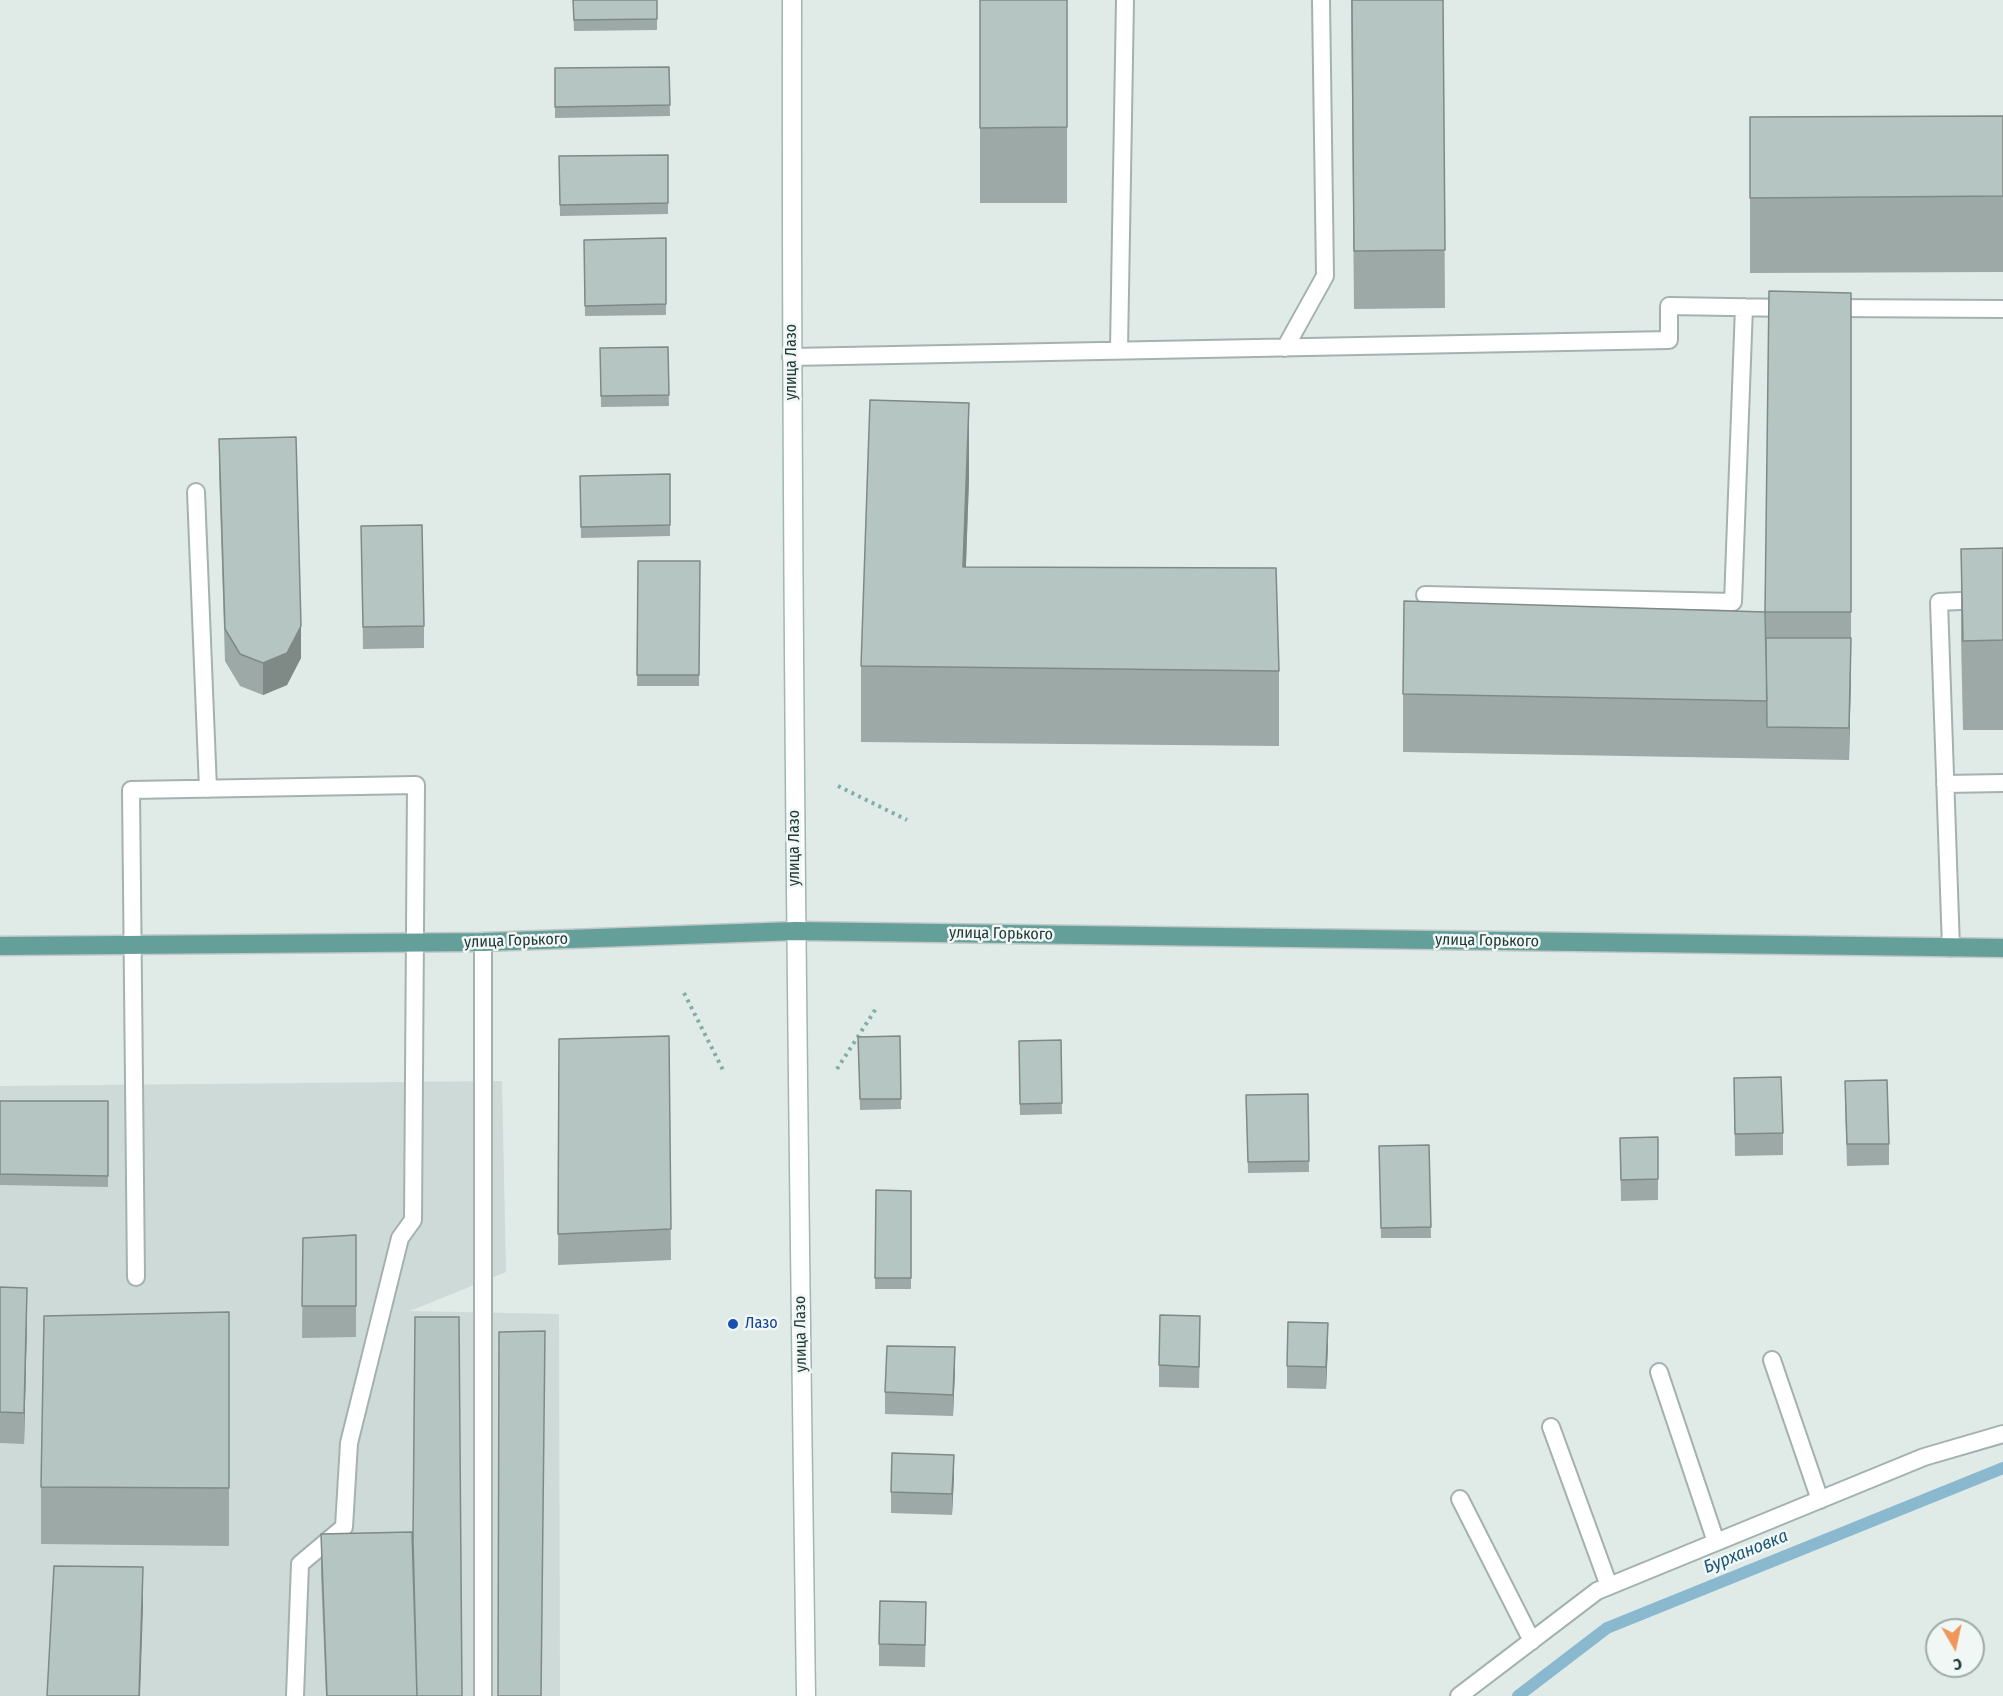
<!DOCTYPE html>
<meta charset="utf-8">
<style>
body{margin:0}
#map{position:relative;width:2003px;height:1696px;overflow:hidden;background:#e0ebe8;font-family:"Fira Sans Condensed",sans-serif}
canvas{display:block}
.north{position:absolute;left:1925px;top:1618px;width:60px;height:60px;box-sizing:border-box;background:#f0f7f5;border:2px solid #9daba9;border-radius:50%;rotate:171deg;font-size:16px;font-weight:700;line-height:24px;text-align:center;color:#213a38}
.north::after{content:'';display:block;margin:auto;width:21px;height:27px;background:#ef975a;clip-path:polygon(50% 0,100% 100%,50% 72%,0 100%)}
</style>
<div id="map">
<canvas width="2003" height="1696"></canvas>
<div class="north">С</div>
</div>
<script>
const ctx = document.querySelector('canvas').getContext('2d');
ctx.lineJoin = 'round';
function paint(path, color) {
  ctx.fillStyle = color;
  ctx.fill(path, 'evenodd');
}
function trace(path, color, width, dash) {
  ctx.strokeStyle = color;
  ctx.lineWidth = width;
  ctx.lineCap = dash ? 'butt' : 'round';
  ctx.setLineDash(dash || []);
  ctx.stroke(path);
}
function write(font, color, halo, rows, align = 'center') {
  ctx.font = font + ' "Fira Sans Condensed",sans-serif';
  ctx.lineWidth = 5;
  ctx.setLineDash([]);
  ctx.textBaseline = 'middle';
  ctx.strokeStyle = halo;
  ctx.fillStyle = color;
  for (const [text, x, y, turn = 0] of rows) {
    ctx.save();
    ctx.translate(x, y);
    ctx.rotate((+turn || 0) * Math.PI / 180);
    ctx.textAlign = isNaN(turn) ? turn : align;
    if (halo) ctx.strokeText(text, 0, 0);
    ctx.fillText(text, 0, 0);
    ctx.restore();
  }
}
const built = new Path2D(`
 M502 1081 506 1272 410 1311 559 1314 560 1696H0V1086Z`);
const stream = new Path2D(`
 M1518 1696 1607 1628 2003 1468`);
const path = new Path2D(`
 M838 786 907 820
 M684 993 723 1070
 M837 1069 877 1007`);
const service = new Path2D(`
 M1829 308 2003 309
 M1285 348 1325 276 1321 0
 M1119 349 1125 0
 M791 357 1669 340V306L1789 308
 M196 492 208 789
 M1425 595 1733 602 1744 307
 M1945 784 2003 783
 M483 942V1696
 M1951 948 1939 602 2003 599
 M136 1277 131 790 416 785 413 1220 400 1238 349 1443 344 1527 300 1564 295 1696
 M1772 1360 1820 1500
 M1659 1372 1716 1542
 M1551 1427 1609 1586
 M1460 1499 1532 1641
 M1459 1696 1597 1591 1924 1457 2003 1434`);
const secondary = new Path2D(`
 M792 0C791 565 798 1131 806 1696`);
const primary = new Path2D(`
 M0 946 483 942 796 931 2003 948`);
const wall = new Path2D(`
 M573 0H657V30L574 31Z
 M980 0H1067V203H980Z
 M1351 0H1443L1445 308 1354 309Z
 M669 67 670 116 555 118V68Z
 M2003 116V272L1750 273V117Z
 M668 155V214L560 216 559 156Z
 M666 238V315L585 316 584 240Z
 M1851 293V670L1849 760 1403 752V694L1765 612Z
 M668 347 669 406 601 407 600 348Z
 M219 439 301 658 287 685 263 695 240 686 225 661 219 471Z
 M670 474V536L581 538 580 476Z
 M969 479 966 567 1279 671V746L861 742V666Z
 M361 526 424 626V648L363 649Z
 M2003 548V730H1963L1961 639V549Z
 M638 561H700L699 686H637Z
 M669 1036 671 1260 558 1265 559 1039Z
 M900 1036 901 1109 860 1110 858 1037Z
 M1061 1040 1062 1114 1020 1115 1019 1041Z
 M1734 1078 1783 1133V1155L1735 1156Z
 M1308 1094 1309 1172 1248 1173 1246 1095Z
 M0 1101H108V1187L0 1185Z
 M1845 1103 1889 1144V1165L1847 1166Z
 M1658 1137V1200L1621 1201 1620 1138Z
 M1429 1145 1431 1238H1381L1379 1146Z
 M876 1190 911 1191V1289H875Z
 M356 1235V1337L302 1338 303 1238Z
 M0 1287 27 1320 24 1444 0 1443Z
 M229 1312V1546L41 1544V1487Z
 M1200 1338 1199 1388 1159 1387V1365Z
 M1328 1345 1326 1389 1287 1388V1366Z
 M955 1369 953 1416 885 1414V1392Z
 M954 1476 952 1515 891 1513V1492Z
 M321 1534 462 1696H326L321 1575Z
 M926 1624 925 1667 879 1666V1644Z`);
const shadedWall = new Path2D(`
 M969 403V479L963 643V567Z
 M301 626V658L287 685 263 695V663Z
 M1851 638V670L1849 760V728Z
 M27 1288V1320L24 1444V1413Z
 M1328 1323V1345L1326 1389V1367Z
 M955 1347V1369L953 1416V1395Z
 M954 1455V1476L952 1515V1494Z
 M143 1567V1608L140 1696H139Z`);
const building = new Path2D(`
 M573 0H657V19L574 20Z
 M980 0H1067V127L980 128Z
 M1352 0H1443L1445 250 1354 251Z
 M669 67 670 105 555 107V68Z
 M2003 116V196L1750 198V117Z
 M668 155V203L560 205 559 156Z
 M666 238V304L585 306 584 240Z
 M1769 291 1851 293V612H1765Z
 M668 347 669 395 601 396 600 348Z
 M870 400 969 403 963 567 1276 568 1279 671 861 666Z
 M296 437 301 626 287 653 263 663 240 654 225 629 219 439Z
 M670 474V525L581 527 580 476Z
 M422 525 424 626 363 627 361 526Z
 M2003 548V640L1963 641 1961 549Z
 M638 561H700L699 675H637Z
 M1404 601 1765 612 1767 701 1403 694Z
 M1766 638H1851L1849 728 1767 727Z
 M669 1036 671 1229 558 1234 559 1039Z
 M900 1036 901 1099H860L858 1037Z
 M1061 1040 1062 1103 1020 1104 1019 1041Z
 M1781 1077 1783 1133 1735 1134 1734 1078Z
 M1887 1080 1889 1144H1847L1845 1081Z
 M1308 1094 1309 1161 1248 1162 1246 1095Z
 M0 1101H108V1176L0 1174Z
 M1658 1137V1179L1621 1180 1620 1138Z
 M1429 1145 1431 1227 1381 1228 1379 1146Z
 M876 1190 911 1191V1278H875Z
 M356 1235V1306H302L303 1238Z
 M0 1287 27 1288 24 1413 0 1412Z
 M229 1312V1488L41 1487 44 1316Z
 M1160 1315 1200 1316 1199 1367 1159 1365Z
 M415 1317H459L462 1696H417L413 1540Z
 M1288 1322 1328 1323 1326 1367 1287 1366Z
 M545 1331 541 1696H498L499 1332Z
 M887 1346 955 1347 953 1395 885 1392Z
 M892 1453 954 1455 952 1494 891 1492Z
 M412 1532 417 1696H327L321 1534Z
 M54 1566 143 1567 139 1696H47Z
 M880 1601 926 1602 925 1645 879 1644Z`);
const markers = [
 [733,1324,6,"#1a4fb4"]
];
const streetNames = [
 ["улица Лазо",792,362,-90],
 ["улица Лазо",795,848,-90],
 ["улица Горького",1001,934,1],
 ["улица Горького",516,941,-2],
 ["улица Горького",1487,941,1],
 ["улица Лазо",801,1334,-91]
];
const transitNames = [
 ["Лазо",745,1324]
];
const waterNames = [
 ["Бурхановка",1746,1552,-22]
];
paint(built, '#cedad7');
trace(stream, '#89b8cf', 12);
trace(service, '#a3b2b0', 20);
trace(secondary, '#9fb6b2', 21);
trace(primary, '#c1c8c7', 21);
trace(path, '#81aea7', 4, [3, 4.5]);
trace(service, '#fff', 16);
trace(secondary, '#fff', 18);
trace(primary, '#659f9a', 18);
paint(wall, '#9ca9a6');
paint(shadedWall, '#7f8a87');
paint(building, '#b5c5c1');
trace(building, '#7f8a87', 1.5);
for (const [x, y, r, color] of markers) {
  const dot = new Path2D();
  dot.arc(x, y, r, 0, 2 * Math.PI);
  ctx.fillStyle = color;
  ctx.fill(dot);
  trace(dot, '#f0f7f5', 2);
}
write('16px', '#213a38', '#f0f7f5', streetNames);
write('16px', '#164399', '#f0f7f5', transitNames, 'left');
write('italic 18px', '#1d5775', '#f0f7f5', waterNames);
</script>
